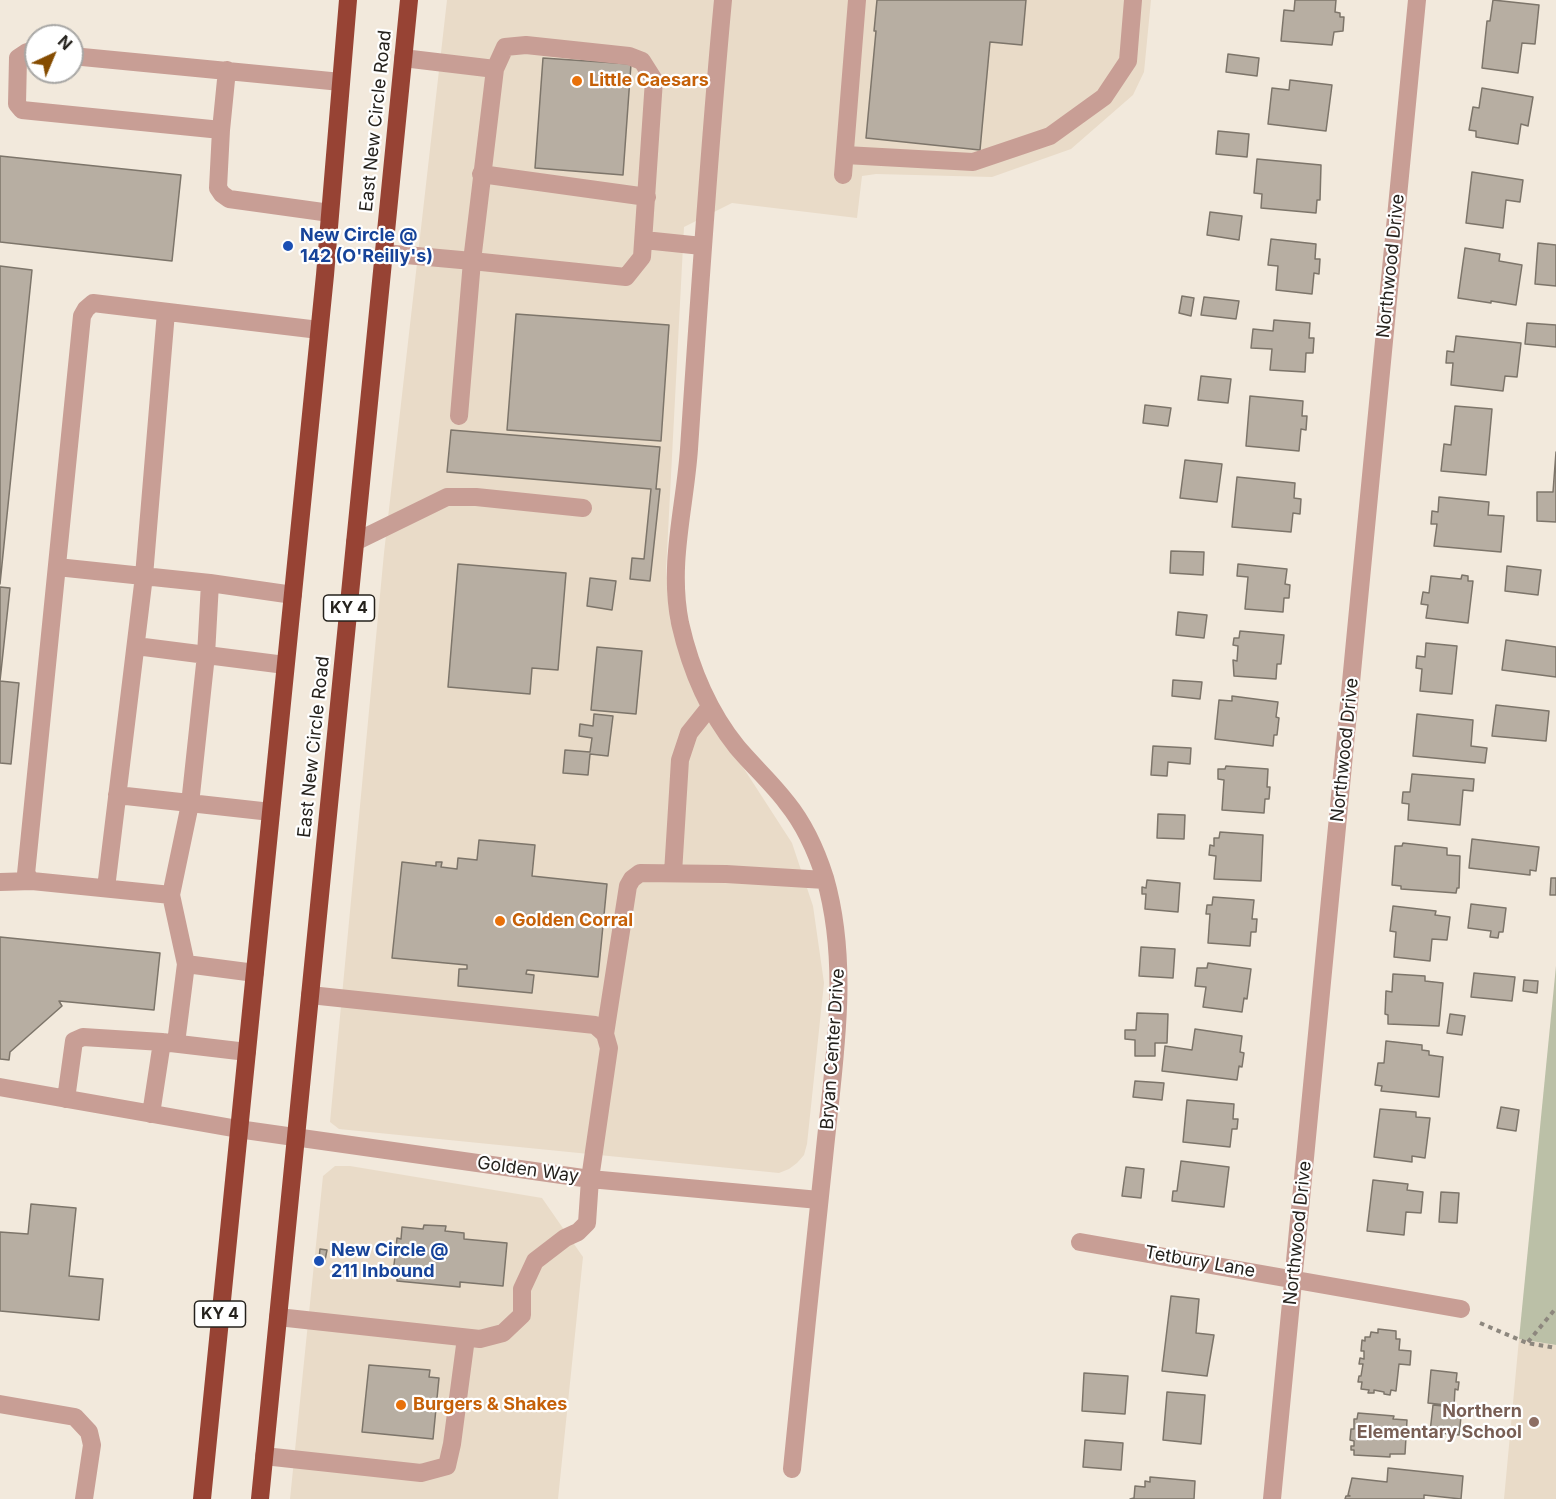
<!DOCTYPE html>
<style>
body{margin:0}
#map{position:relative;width:1556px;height:1499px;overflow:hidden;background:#f2e9dc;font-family:Inter,sans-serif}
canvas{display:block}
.north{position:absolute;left:24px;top:24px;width:60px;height:60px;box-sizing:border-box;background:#fff;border:2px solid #a8a7a5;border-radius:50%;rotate:44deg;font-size:16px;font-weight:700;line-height:24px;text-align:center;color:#25221d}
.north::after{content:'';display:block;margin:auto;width:21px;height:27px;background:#854c01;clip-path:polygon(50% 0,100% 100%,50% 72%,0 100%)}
</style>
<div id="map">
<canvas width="1556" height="1499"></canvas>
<div class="north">N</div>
</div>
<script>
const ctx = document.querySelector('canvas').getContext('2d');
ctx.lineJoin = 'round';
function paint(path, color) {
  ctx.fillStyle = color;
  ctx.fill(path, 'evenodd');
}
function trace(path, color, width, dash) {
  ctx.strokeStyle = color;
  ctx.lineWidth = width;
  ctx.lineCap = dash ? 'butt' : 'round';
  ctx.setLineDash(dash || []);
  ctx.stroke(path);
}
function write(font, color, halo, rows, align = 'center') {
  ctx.font = font + ' Inter,sans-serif';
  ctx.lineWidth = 4.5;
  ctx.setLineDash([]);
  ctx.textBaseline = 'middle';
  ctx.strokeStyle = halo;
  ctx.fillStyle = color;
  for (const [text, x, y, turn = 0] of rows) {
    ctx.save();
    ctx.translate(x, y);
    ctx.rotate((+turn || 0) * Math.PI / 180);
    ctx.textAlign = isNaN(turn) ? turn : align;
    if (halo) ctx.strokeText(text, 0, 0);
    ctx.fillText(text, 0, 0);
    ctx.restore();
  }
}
const built = new Path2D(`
 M447 0H1151L1144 72 1133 95 1071 149 992 177 876 174 862 176 857 218 732 203 684 227 666 571 670 620 693 690 792 843 813 906 824 983 807 1144 804 1155 797 1163 789 1169 779 1173 339 1129 330 1122 384 553Z
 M335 1166H350L542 1198 583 1257 558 1499H290L323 1176Z
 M1519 1339 1556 1345V1499H1504Z`);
const green = new Path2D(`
 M1556 966V1345L1519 1339Z`);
const building = new Path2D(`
 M877 0H1026L1022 45 990 42 980 150 866 138 876 31H874Z
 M1295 0H1336L1335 12 1340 13V17H1344L1343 31 1334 32 1332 45 1281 41 1284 10 1294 11Z
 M1493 0 1539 5 1535 44 1522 43 1518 73 1482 68 1487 21H1490Z
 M1228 54 1259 58 1257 76 1226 72Z
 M543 58 631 64 623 175 535 168Z
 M1290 80 1332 85 1326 131 1268 124 1272 88 1289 90Z
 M1482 88 1533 97 1528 126 1521 124 1518 144 1476 137V131L1469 130 1473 107 1479 108Z
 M1218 131 1249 134 1247 157 1216 154Z
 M0 156 181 175 172 261 0 242Z
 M1257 159 1321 165 1320 200H1317L1316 213 1261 208 1262 194 1254 193Z
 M1472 172 1523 180 1520 202 1506 200 1503 228 1466 223Z
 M1210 212 1242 216 1239 240 1207 235Z
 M1271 239 1316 244 1315 259H1320L1319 274 1314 273 1312 294 1276 290 1278 266 1268 265Z
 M1538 243 1556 245V286L1535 284Z
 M1465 248 1500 254 1499 261 1522 265 1516 305 1491 301V303L1458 298Z
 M0 266 32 270 0 584Z
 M1182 296 1194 298 1191 316 1179 313Z
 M1204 297 1239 301 1236 319 1201 315Z
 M516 314 669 325 661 441 507 430Z
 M1274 320 1310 323 1309 338H1314L1313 353H1306L1305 372 1270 370 1272 349 1251 348 1253 329 1273 331Z
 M1527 323 1556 325V347L1525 344Z
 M1456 336 1521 343 1517 377 1505 376 1503 391 1451 385 1453 363H1446L1447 351 1454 352Z
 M1201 376 1231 379 1228 403 1198 400Z
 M1250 396 1303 401 1302 416H1307L1306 430 1301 429 1299 451 1246 446Z
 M1145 405 1171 408 1168 426 1143 423Z
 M1455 406 1492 409 1486 475 1441 471 1444 444 1451 445Z
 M451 430 660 447 656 489H660L650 581 630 579 632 558 644 559 651 489 447 472Z
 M1556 452V522L1537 521V492H1553Z
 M1185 460 1222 464 1217 502 1180 498Z
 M1237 477 1295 483 1294 498 1301 499 1300 514 1293 513 1291 532 1232 527Z
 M1439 497 1489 502 1488 515 1504 516 1501 552 1434 546 1437 524H1431L1432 511 1438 512Z
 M1171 551 1204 552 1203 575 1170 573Z
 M458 564 566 573 558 670 532 668 530 694 448 687Z
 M1238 564 1287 569 1285 584 1290 585 1289 598H1284L1283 612 1245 609 1248 577 1237 576Z
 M1507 566 1541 570 1538 595 1505 591Z
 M1462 575 1468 576V581H1473L1468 623 1426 618 1428 605 1421 604 1423 592 1429 593 1431 576 1461 579Z
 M590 578 616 581 612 610 587 606Z
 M0 587 10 588 0 681 19 683 11 764 0 763Z
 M1178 612 1207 615 1204 638 1176 635Z
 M1240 631 1284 635 1281 664H1277L1276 679 1234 676 1233 660 1237 661 1238 646 1233 645 1234 638H1239Z
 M1506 640 1556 647V677L1502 670Z
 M1426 643 1457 646 1452 694 1420 691 1422 669 1416 668 1417 656 1425 657Z
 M597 647 642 651 636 714 591 710Z
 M1173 680 1202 682 1200 699 1172 696Z
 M1232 696 1278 702 1276 717 1279 718 1277 735H1274L1273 746 1215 739 1219 700 1232 701Z
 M1496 705 1549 711 1546 741 1492 736Z
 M594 714 613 716 608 756 590 754 588 775 563 773 565 750 590 752 592 738 579 736 580 724 593 726Z
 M1417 714 1473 720 1471 746 1487 748 1485 763 1413 756Z
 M1153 746 1191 748 1190 764 1168 762 1167 776 1151 775Z
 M1226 766 1268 769 1267 787H1270L1269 799H1265L1264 813 1222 810 1224 780 1218 779V769H1225Z
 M1412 774 1474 779 1473 791 1463 790 1460 825 1408 820 1409 804 1402 803 1403 792H1410Z
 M1158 814 1185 815 1184 839 1157 838Z
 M1220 832 1263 835 1261 881 1214 879 1216 856 1209 855 1210 845 1214 846V838H1219Z
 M1472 839 1539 847 1536 871 1530 870V875L1469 868Z
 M479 840 535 845 532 876 607 884 598 977 527 970 526 974 534 975 532 993 458 986 459 969H467V965L392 958 402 862 436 866V862H442L441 867 457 869 458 858 477 860Z
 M1403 843 1447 848V855L1460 856 1459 888H1457L1456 893 1401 889V886L1392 885 1395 846H1402Z
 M1551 878H1556V895H1550Z
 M1147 880 1180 883 1178 912 1145 909 1146 894H1142V887L1146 888Z
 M1213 897 1254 900 1252 919H1257L1256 932H1251L1250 946 1208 943 1210 914H1206L1207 905H1212Z
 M1471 904 1506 908 1503 932H1499L1498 938 1490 937 1491 931 1468 928Z
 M1393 906 1436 911 1435 915 1450 917 1447 940 1432 939 1430 961 1394 957 1396 932 1390 931Z
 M0 937 160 953 154 1010 59 1001 62 1006 10 1052 9 1060 0 1059Z
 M1141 947 1175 949 1173 978 1139 976Z
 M1208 963 1251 969 1247 999 1244 998 1242 1012 1203 1007 1206 987 1195 986 1197 968H1207Z
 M1474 973 1515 977 1512 1001 1471 997Z
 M1393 974 1425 976V981L1443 983 1439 1026 1388 1024V1015L1385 1014 1386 991 1392 992Z
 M1524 980 1538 981 1537 993 1523 991Z
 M1137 1013 1168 1014 1167 1043H1155V1056H1135V1040L1125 1039V1030H1136Z
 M1450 1014 1465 1016 1462 1035 1447 1033Z
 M1195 1029 1242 1036 1240 1052 1244 1053 1242 1067 1239 1066 1237 1080 1162 1071 1165 1046 1192 1050Z
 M1386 1041 1422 1045V1050L1429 1051V1055L1443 1057 1439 1097 1381 1091 1382 1086 1375 1085 1378 1063H1384Z
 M1135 1081 1164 1083 1162 1100 1133 1097Z
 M1187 1100 1234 1104 1233 1119H1238L1237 1129H1232L1230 1147 1183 1142Z
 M1501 1107 1519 1110 1516 1131 1497 1128Z
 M1380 1109 1416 1112V1117L1430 1118 1425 1158 1412 1156V1162L1374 1157Z
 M1181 1161 1229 1167 1224 1207 1172 1201 1173 1191H1177Z
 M1126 1167 1144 1169 1141 1198 1122 1196Z
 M1373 1180 1408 1184 1407 1190 1423 1192 1421 1213 1406 1212 1404 1235 1367 1231Z
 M1441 1192 1459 1193 1457 1223 1439 1222Z
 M31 1204 76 1208 69 1276 103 1279 99 1320 0 1311V1232L28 1234Z
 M424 1225 446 1226 445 1231 464 1233V1239L507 1243 503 1286 460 1282V1287L397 1281V1275L393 1274 397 1238 401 1239 402 1227 423 1229Z
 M320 1249 327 1250 325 1260 319 1259Z
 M1171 1296 1199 1299 1196 1333 1214 1335 1207 1376 1162 1371Z
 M1378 1329 1396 1331V1339H1400L1399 1350 1411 1351 1410 1365 1399 1364 1396 1391 1391 1390 1390 1395 1384 1394V1392L1374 1390V1393H1368L1369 1390 1361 1389 1362 1382H1358L1359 1376H1361L1363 1364H1359L1360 1358 1364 1359V1351H1361L1362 1340 1365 1341V1337H1370L1371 1332 1378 1333Z
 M369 1365 430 1370 429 1377 439 1378 433 1439 362 1432Z
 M1431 1370 1457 1373 1456 1382H1459L1458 1390 1455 1389 1454 1406 1428 1403Z
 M1084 1373 1128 1376 1125 1414 1082 1411Z
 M1167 1392 1205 1395 1201 1444 1163 1440Z
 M1433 1405 1462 1408 1459 1435 1430 1432Z
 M1358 1413 1394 1416 1393 1419 1407 1420 1405 1454H1390V1457L1354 1455V1450H1351V1446H1354V1441L1350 1440 1351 1429H1354V1419H1357Z
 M1085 1440 1123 1443 1121 1470 1083 1467Z
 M1388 1468 1463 1476 1461 1499 1424 1495V1499H1345L1346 1496H1350L1348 1495 1352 1478 1387 1482Z
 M1150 1477 1195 1481 1194 1499H1130L1134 1498 1135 1486 1145 1487V1481L1150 1482Z`);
const path = new Path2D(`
 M1480 1323 1527 1343 1556 1348
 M1528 1342 1556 1308`);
const minor = new Path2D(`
 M723 0C709 149 699 299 689 449 685 507 668 564 680 623 690 667 708 711 737 747 753 766 772 783 787 803 804 824 817 853 825 878 851 969 833 1065 824 1158 813 1262 802 1365 792 1469
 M36 52H27L18 58 17 104 22 110 221 130 227 70
 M72 56 341 82
 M221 130 218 188 222 194 229 199 330 213
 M845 155 973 162 1050 136 1104 97 1128 61 1133 0
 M481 174 647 197
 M843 175 857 0
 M644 240 702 246
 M384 253 472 261 495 69 403 58
 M459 416 472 261 626 277 642 257 654 80 642 61 629 56 526 45 505 47 495 69
 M355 542 447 497H476L583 508
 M57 567 210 583 206 655 190 804 171 895 32 881 26 874 82 316 86 309 93 303 319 330
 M210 583 293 595
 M136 646 285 665
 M117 795 271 812
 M673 873 680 760 689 733 709 708
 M0 882 32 881
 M106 888 144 576 166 312
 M171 895 186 964 176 1043
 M186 964 255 973
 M605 1034 628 886 632 879 640 873 726 874 825 880
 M0 1087 238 1129 590 1179 819 1200
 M66 1099 74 1041 83 1037 162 1042 247 1052
 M151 1114 162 1042
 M1080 1242 1461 1309
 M278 1317 480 1339 503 1333 522 1315V1289L535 1261 565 1238 578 1232 587 1223 590 1179 609 1048 605 1034 595 1025 310 995
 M0 1404 75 1417 89 1432 92 1445 84 1499
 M264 1456 421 1473 447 1466 452 1444 466 1338
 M1272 1499 1417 0`);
const highway = new Path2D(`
 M202 1499 325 275 348 0
 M260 1499 409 0`);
const markers = [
 [577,81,6,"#e8710a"],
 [288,246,6,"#1a4fb4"],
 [500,921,6,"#e8710a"],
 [319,1261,6,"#1a4fb4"],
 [401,1405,6,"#e8710a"],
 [1534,1422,6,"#8d6e63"]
];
const shields = [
 [349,608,51],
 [220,1314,51]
];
const shieldNames = [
 ["KY 4",349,608],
 ["KY 4",220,1314]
];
const foodNames = [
 ["Little Caesars",589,81],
 ["Golden Corral",512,921],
 ["Burgers & Shakes",413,1405]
];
const streetNames = [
 ["East New Circle Road",376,121,-84],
 ["Northwood Drive",1391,266,-84],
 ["East New Circle Road",314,747,-84],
 ["Northwood Drive",1345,750,-84],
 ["Bryan Center Drive",833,1049,-86],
 ["Golden Way",528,1170,8],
 ["Northwood Drive",1298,1233,-84],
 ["Tetbury Lane",1200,1262,10]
];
const transitNames = [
 ["New Circle @",300,236],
 ["142 (O'Reilly's)",300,257],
 ["New Circle @",331,1251],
 ["211 Inbound",331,1272]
];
const educationNames = [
 ["Northern",1522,1412],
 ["Elementary School",1522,1433]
];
paint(built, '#e9dbc8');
paint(green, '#bbc0a7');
paint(building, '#b7aea2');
trace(building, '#7d756a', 1.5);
trace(path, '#8d877e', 4, [4.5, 4.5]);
trace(minor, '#c89e95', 18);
trace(highway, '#974334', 18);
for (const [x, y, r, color] of markers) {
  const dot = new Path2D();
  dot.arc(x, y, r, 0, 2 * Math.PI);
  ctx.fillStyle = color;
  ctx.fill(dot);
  trace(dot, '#fff', 2);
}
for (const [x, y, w] of shields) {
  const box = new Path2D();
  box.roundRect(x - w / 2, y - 13, w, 26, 4.5);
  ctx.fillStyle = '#fff';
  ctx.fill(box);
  trace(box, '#25221d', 1.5);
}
write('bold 16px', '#25221d', null, shieldNames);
write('bold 18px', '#c56008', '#fff', foodNames, 'left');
write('18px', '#25221d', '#fff', streetNames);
write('bold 18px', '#164399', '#fff', transitNames, 'left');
write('bold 18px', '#785e54', '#fff', educationNames, 'right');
</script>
